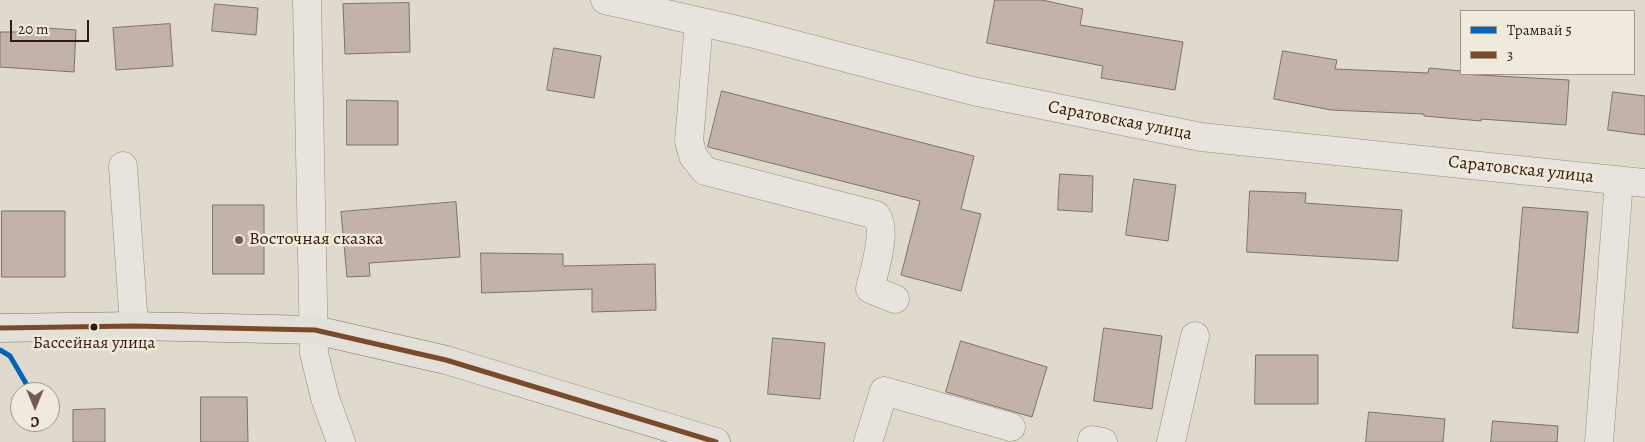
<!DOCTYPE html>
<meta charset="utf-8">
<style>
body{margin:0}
#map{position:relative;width:1645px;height:442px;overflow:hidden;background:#dfdacc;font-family:Alegreya,serif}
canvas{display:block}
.legend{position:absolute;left:1460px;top:10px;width:175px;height:65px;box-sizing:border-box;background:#efead9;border:1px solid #a49787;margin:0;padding:6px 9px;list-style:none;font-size:15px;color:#341a0d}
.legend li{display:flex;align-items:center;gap:10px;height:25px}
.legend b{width:25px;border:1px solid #a49787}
.north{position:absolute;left:10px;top:382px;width:50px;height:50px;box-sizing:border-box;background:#efead9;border:1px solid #a49787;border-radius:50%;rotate:180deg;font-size:14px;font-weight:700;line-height:20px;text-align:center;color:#341a0d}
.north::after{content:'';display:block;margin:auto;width:18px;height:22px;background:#705d50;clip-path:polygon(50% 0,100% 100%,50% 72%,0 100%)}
.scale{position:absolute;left:10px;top:20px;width:79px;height:22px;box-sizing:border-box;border:2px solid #341a0d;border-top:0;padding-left:6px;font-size:15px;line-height:18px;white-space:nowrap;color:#341a0d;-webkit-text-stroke:4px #efead9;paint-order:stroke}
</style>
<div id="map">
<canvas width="1645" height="442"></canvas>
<ul class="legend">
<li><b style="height:6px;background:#0065bd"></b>Трамвай 5</li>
<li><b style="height:6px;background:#7a4b2a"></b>3</li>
</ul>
<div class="north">С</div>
<div class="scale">20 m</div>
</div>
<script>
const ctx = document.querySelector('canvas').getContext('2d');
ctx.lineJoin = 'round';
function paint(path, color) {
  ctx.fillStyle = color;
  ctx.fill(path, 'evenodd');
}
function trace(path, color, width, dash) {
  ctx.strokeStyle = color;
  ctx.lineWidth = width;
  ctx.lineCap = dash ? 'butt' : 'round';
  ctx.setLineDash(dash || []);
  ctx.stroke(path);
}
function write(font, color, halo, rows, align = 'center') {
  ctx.font = font + ' Alegreya,serif';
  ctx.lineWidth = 5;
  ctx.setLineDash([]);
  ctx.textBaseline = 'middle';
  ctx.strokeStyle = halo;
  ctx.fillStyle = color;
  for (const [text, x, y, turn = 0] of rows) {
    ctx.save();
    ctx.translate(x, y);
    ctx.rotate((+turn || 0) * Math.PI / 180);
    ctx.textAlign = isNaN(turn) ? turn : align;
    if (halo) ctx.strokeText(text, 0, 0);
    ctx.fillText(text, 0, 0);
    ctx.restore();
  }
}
const building = new Path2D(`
 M995 0H1042L1083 9 1080 25 1183 42 1175 90 1101 78 1103 66 987 43Z
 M409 3 410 52 345 54 343 4Z
 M215 4 258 8 256 35 212 31Z
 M170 24 173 66 116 70 113 28Z
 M30 27 76 30 74 72 0 67V32H30Z
 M554 48 601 56 594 98 547 90Z
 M1283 51 1337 60 1335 69 1428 73 1429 68 1461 71V74L1569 80 1566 125 1481 119V121L1424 116V114L1331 110 1274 99Z
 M722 91 974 156 961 209 981 214 961 291 901 275 920 201 708 147Z
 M1613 92 1645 96V135L1608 130Z
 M347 100 398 101V145H347Z
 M1060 174 1093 176 1092 212 1058 210Z
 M1134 179 1176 185 1168 241 1126 235Z
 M1250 191 1306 193 1305 203 1402 210 1398 261 1247 252Z
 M456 202 460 257 369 263 370 276 347 277 341 212Z
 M213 205H264V274H213Z
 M1523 207 1588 212 1578 333 1513 328Z
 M2 211H65V277H2Z
 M481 253 563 254V266L655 264 656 310 592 312V289L482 293Z
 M1104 328 1162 336 1152 409 1094 401Z
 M773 338 825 343 820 399 768 394Z
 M961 341 1047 367 1032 417 946 392Z
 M1256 355H1318V404H1255Z
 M201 397H247L248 442H201Z
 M105 409V442H73V410Z
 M1369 412 1445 419 1443 442H1366Z
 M1493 421 1558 426 1557 442H1491Z`);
const minor = new Path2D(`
 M307 0 314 353 325 398 341 442
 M605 0 750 33 973 91 1201 137 1645 183
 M699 22 689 141 693 156 705 171 876 215C888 231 874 270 870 289L895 299
 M123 166 134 326
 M1092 440 1103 442
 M868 442 884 391 1011 427
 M1171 442 1195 336
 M1599 442 1619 181`);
const major = new Path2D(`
 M0 328 134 326 315 330 446 360 716 442`);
const bus1 = new Path2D(`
 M0 328 134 326 315 330 446 360 716 442`);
const tram1 = new Path2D(`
 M0 350 10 356 31 392`);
const markers = [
 [239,240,5,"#705d50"],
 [94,327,4.5,"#341a0d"]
];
const busNames = [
 ["Бассейная улица",94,344]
];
const streetNames = [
 ["Саратовская улица",1120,121,11],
 ["Саратовская улица",1521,170,6]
];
const poiNames = [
 ["Восточная сказка",249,240]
];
paint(building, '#c3b3a7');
trace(building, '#7a736a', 1);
trace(minor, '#938c83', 29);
trace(major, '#7a736a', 29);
trace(minor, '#e7e4dd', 28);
trace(major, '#e2e0d8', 28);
trace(bus1, '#7a4b2a', 5);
trace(tram1, '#0065bd', 5);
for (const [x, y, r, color] of markers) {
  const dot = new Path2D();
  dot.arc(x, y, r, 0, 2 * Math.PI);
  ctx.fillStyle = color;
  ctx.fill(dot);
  trace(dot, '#efead9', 2);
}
write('17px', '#341a0d', '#efead9', busNames);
write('18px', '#341a0d', '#efead9', streetNames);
write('18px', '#341a0d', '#efead9', poiNames, 'left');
</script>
